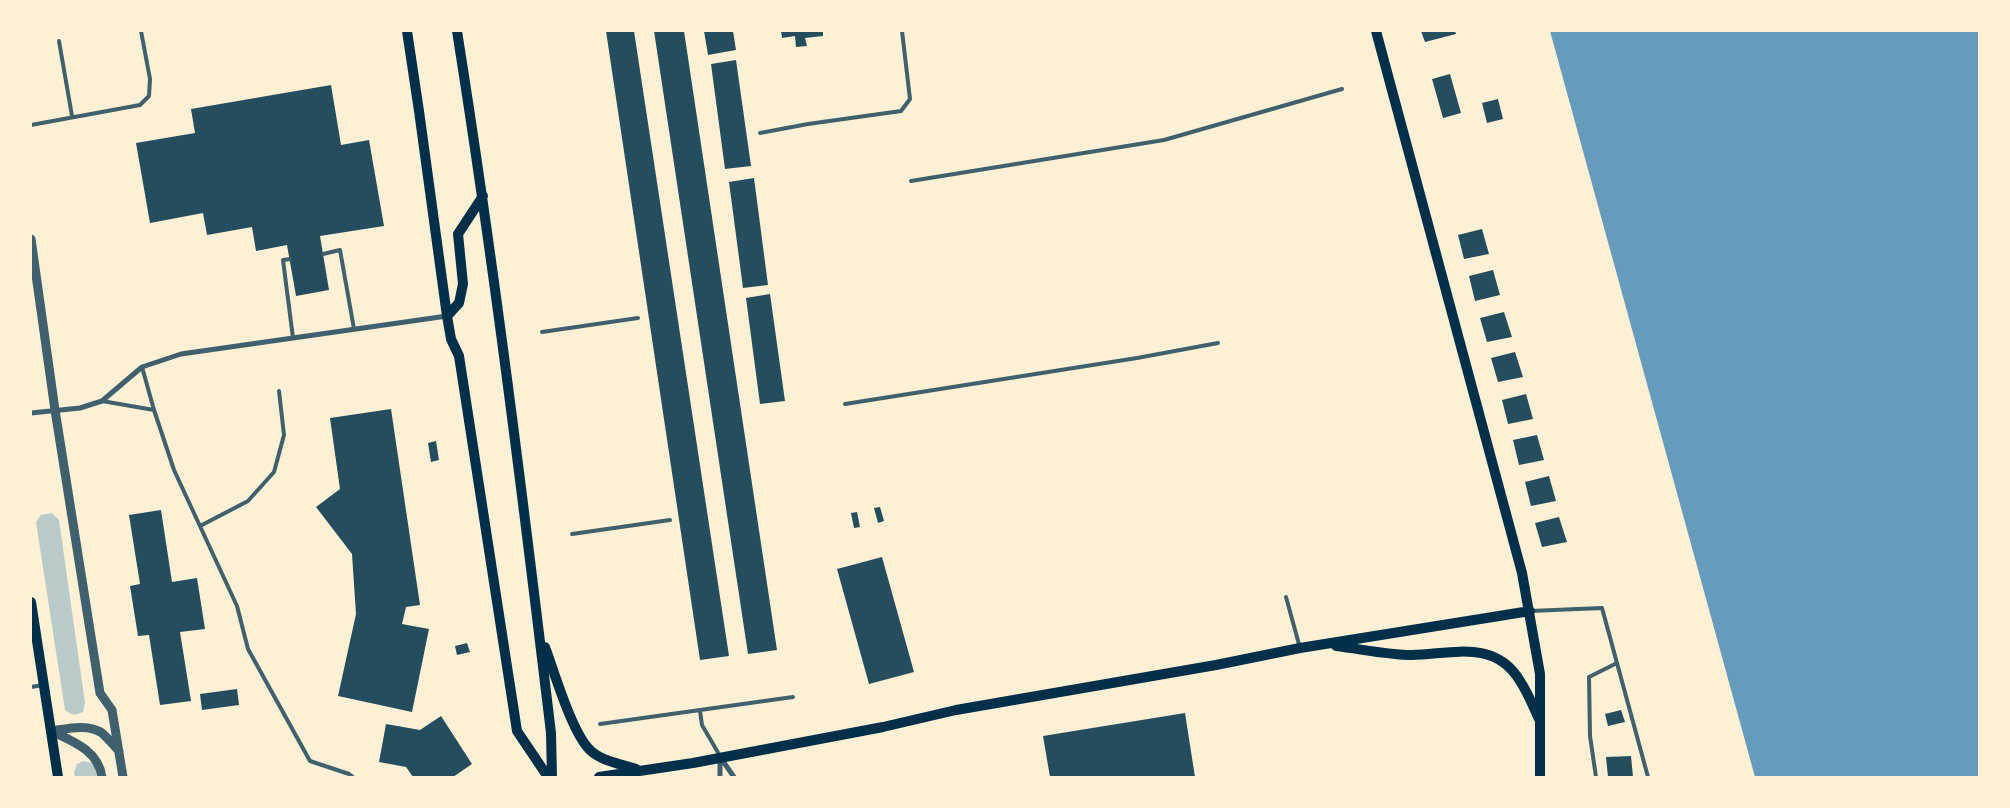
<!DOCTYPE html>
<style>
body{margin:0}
#map{position:relative;width:2010px;height:808px;overflow:hidden;background:#fdf0d5;font-family:Jost,sans-serif}
canvas{display:block}
.frame{position:absolute;inset:0;border:32px solid #fdf0d5;pointer-events:none}
</style>
<div id="map">
<canvas width="2010" height="808"></canvas>
<div class="frame"></div>
</div>
<script>
const ctx = document.querySelector('canvas').getContext('2d');
ctx.lineJoin = 'round';
function paint(path, color) {
  ctx.fillStyle = color;
  ctx.fill(path, 'evenodd');
}
function trace(path, color, width, dash) {
  ctx.strokeStyle = color;
  ctx.lineWidth = width;
  ctx.lineCap = dash ? 'butt' : 'round';
  ctx.setLineDash(dash || []);
  ctx.stroke(path);
}
const green = new Path2D(`
 M52 513 59 520 85 703 83 712C75 716 72 715 65 710L36 522 41 515Z
 M83 761 92 763 95 766 97 777H75L74 772 77 764Z`);
const water = new Path2D(`
 M1550 31H1979V777H1755Z`);
const building = new Path2D(`
 M606 31H634L729 656 700 660Z
 M654 31H684L777 650 748 654Z
 M704 31H733L736 50 708 55Z
 M781 31H823V36L805 38 807 46 796 47 795 36 782 38Z
 M1421 31H1455L1456 34 1425 42Z
 M736 60 751 166 725 169 711 64Z
 M1450 74 1461 113 1443 118 1432 79Z
 M331 85 341 145 369 140 384 226 320 236 329 290 296 296 287 245 256 251 252 227 207 235 203 213 150 223 136 143 195 133 191 109Z
 M1498 99 1503 119 1487 123 1482 103Z
 M754 178 768 285 743 288 729 182Z
 M1482 229 1489 254 1464 259 1458 235Z
 M1493 270 1500 295 1475 301 1469 276Z
 M770 294 785 401 760 404 746 298Z
 M1504 312 1512 337 1487 342 1480 318Z
 M1515 352 1523 377 1498 382 1491 358Z
 M1526 394 1533 419 1508 424 1502 400Z
 M391 409 420 605 406 607 402 624 429 629 412 712 338 696 356 614 352 554 316 507 340 489 330 418Z
 M1537 435 1544 460 1519 465 1513 440Z
 M436 441 439 460 431 462 428 443Z
 M1549 476 1556 501 1531 506 1525 482Z
 M880 507 884 521 878 523 874 508Z
 M161 510 172 582 197 578 205 629 180 632 191 701 160 705 149 635 138 636 130 586 140 584 129 515Z
 M857 512 860 527 854 528 851 513Z
 M1559 517 1567 542 1542 547 1535 523Z
 M882 557 914 672 869 684 837 569Z
 M467 643 470 652 457 655 455 646Z
 M237 689 239 705 202 710 200 694Z
 M1621 710 1625 722 1608 726 1605 714Z
 M1185 713 1195 777H1050L1043 736Z
 M441 716 472 764 453 777H413L406 767 379 762 386 724 420 730Z
 M1631 756 1633 777H1608L1606 757Z`);
const service = new Path2D(`
 M59 41 72 116
 M31 125 140 105 149 96 150 79 141 31
 M760 133 808 124 901 111 910 99 902 31
 M911 181 1164 140 1342 89
 M323 254 340 250 354 329
 M290 259 283 260 293 338
 M542 332 638 318
 M142 367 154 410 174 470 237 606 248 649 310 761 349 774 353 777
 M102 401 154 410
 M845 404 1137 358 1218 343
 M200 526 248 501 274 472 284 435 279 391
 M572 534 670 520
 M1286 597 1300 648
 M1530 611 1602 608 1648 777
 M31 687 43 685
 M700 711 702 725 720 756
 M600 724 793 697
 M1596 777 1590 736 1589 677 1617 663`);
const minor = new Path2D(`
 M31 413 80 408 102 401 142 367 181 354 447 316
 M720 757 734 777
 M720 758V777`);
const tertiary = new Path2D(`
 M31 239 55 410 100 693 112 710 123 777
 M51 731C66 729 88 723 102 733 108 738 113 745 119 751
 M51 731C72 741 98 750 102 777`);
const secondary = new Path2D(`
 M407 31 419 111 447 316 451 339 459 356 517 731 548 777
 M457 31C494 264 523 499 551 733L552 777
 M1376 31 1522 573 1540 674V777
 M447 316 459 303 463 284 458 234 483 196
 M31 602 58 777
 M1336 646C1361 649 1388 655 1412 655 1452 654 1495 639 1520 681 1528 693 1533 706 1539 719
 M545 647C554 671 572 733 590 750 601 761 621 764 636 769
 M599 777 693 763 883 727 956 710 1216 665 1300 648 1530 611`);
paint(green, '#b9caca');
paint(water, '#669bbc');
paint(building, '#264d5e');
trace(service, '#3f606c', 4);
trace(minor, '#3f606c', 5);
trace(tertiary, '#3f606c', 9);
trace(secondary, '#003049', 10);
</script>
